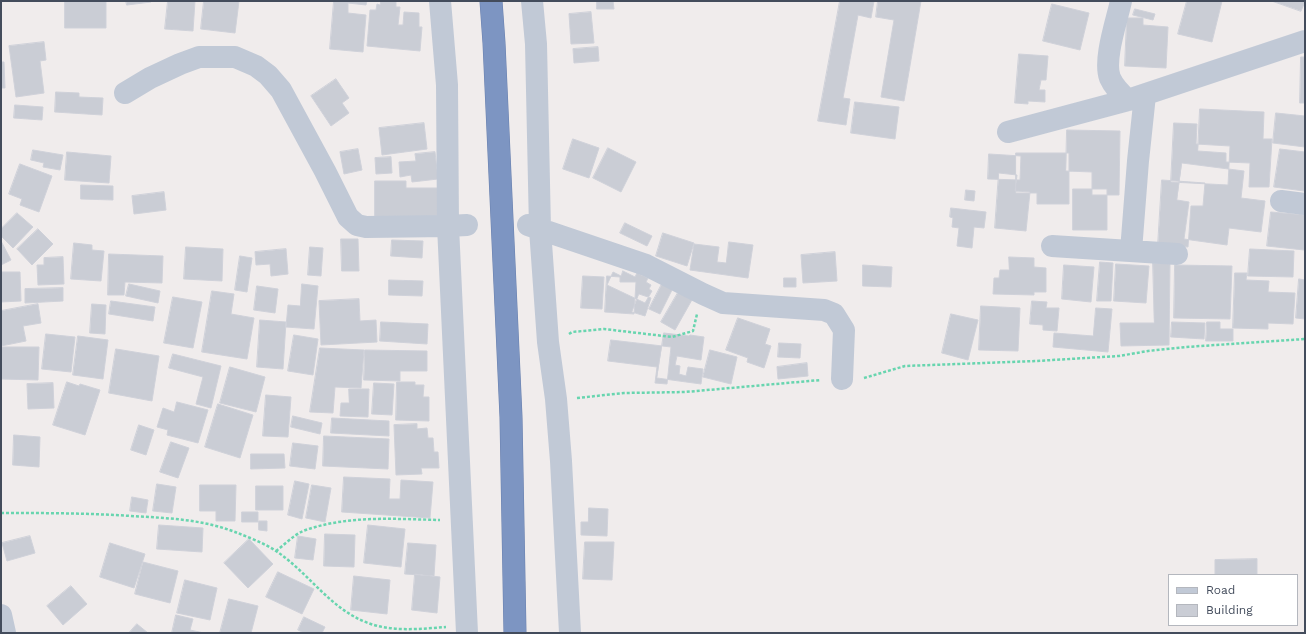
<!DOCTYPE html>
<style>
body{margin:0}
#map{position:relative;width:1306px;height:634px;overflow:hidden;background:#f0ecec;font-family:"Work Sans",sans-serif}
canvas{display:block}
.frame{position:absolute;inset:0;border:2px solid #434c5c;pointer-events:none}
.legend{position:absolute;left:1168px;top:574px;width:130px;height:52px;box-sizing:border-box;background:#fff;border:1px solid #b4b7be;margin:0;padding:5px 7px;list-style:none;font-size:12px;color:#434c5c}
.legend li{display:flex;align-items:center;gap:8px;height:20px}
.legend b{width:20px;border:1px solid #b4b7be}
</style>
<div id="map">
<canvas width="1306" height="634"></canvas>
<div class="frame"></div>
<ul class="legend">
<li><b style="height:5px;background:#c1c9d6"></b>Road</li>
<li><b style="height:11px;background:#cacdd5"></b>Building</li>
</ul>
</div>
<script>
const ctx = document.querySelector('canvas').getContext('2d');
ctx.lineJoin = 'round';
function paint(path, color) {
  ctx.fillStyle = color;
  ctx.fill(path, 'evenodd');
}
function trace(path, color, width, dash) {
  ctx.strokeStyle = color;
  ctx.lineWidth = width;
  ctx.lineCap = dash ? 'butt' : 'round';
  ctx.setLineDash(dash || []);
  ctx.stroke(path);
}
const building = new Path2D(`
 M65 1H106V28H65Z
 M126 1H151V2L127 5Z
 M168 1H195L193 31 165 29Z
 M204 1H239L235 33 201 29Z
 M334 1H367L366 5 348 3V13L366 15 363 52 330 49Z
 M381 1H396V7H400L398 25H403L404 12 419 13V27H422L420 51 367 46 370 10H376L377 4 380 5Z
 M597 1H613L614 9H597Z
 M840 1H874L871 18 858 15 843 98 850 99 846 125 818 121Z
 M878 1H921L904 101 881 97 894 20 876 17Z
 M1187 1H1222L1212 42 1178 34Z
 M1272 1H1305V2L1301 11Z
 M1052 4 1089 13 1080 50 1043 41Z
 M1135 9 1155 14 1153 20 1133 15Z
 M591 12 594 43 571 44 569 14Z
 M1127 18H1143V25L1168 27 1166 68 1125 66Z
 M44 42 46 60 40 61 44 93 16 97 9 46Z
 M598 47 599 61 574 63 573 49Z
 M1019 54 1048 56 1046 80H1041L1039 90H1045V102L1028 101V104L1015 103Z
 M1301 57H1305V103H1300Z
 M1 62H4L5 88H1Z
 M336 79 349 98 342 103 349 113 331 126 311 96Z
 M56 92 79 93V97L103 98 102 115 55 112Z
 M855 102 899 107 895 139 851 133Z
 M15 105 43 107 42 120 14 118Z
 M1200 109 1264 112 1263 139H1272L1269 187H1249L1250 163 1226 162V153L1198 151Z
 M1276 113 1305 116V147L1273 143Z
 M424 123 427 149 382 155 379 128Z
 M1174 123 1197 124 1196 144 1230 146 1228 185 1171 182Z
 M1067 130 1120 131 1119 195H1092V172L1066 171Z
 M573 139 599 148 589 178 563 169Z
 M608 148 636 162 621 192 593 178Z
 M358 149 362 170 344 174 340 152Z
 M1280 149 1305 152 1304 191 1274 187Z
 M33 150 63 155 60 170 43 167 44 163 31 160Z
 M67 152 111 156 109 183 65 180Z
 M435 152 438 179 412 182 411 175 400 177 399 162 416 161 415 154Z
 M1016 153H1069V204H1037V193H1016Z
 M989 154 1021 156 1020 180 988 179Z
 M391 157 392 173 376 174 375 158Z
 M1182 163 1244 171 1241 198 1265 201 1261 232 1229 228 1227 245 1184 239 1189 202 1177 200Z
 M20 164 52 176 39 212 20 205 22 199 9 194Z
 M999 173 1017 175 1015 191 1030 192 1026 231 995 228Z
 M1162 180 1205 183 1203 206H1191L1188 247 1158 245Z
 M375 181H406V188H439L438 222 375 221Z
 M81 185 113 186V200L81 199Z
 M1073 189H1107V230H1073Z
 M966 190 975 191 974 201 965 200Z
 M164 192 166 210 134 214 132 196Z
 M951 208 986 212 984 228 974 227 972 248 957 246 959 228 952 227 953 218 950 217Z
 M1271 212 1305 215 1304 250 1267 246Z
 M17 213 33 227 13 248 1 236V229Z
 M625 223 652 236 647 246 620 233Z
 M38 229 53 244 32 265 17 249Z
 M663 233 694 243 687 266 656 256Z
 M341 239H358L359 271H342Z
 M392 240 423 241 422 258 391 256Z
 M1 241 11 260 1 265Z
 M729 242 753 245 748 278 690 270 694 244 719 247 717 262 726 263Z
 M74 243 92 245V250L104 251 101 281 71 279Z
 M186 247 223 249 222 281 184 279Z
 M310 247 323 248 321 276 308 275Z
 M286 249 288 274 271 276 270 264 256 265 255 252Z
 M1250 249 1294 251 1293 277 1248 276Z
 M835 252 837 281 803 283 801 255Z
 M109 254 163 256 162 283 125 282 124 295H108Z
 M240 256 252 258 247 292 235 290Z
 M63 257 64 284 38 285 37 265H44V258Z
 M1009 257 1034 258V267L1046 268V292H1034V295L993 294 994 278H999L1000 270H1009Z
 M1100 262 1113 263 1111 301H1097Z
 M1153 263 1170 264 1169 345 1121 346 1120 323H1154Z
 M1116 264 1149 266 1146 303 1114 301Z
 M863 265 892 267 891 287 863 286Z
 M1064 265 1094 267 1091 302 1062 299Z
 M1175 265 1232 266 1230 319 1174 318Z
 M623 271 635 277 637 273 648 278 646 282 651 285 649 289 652 291 645 303 607 285 613 272 621 276Z
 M1 272H20L21 301 1 302Z
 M1235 273H1247L1246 280 1269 281 1268 292 1295 293 1293 324 1268 323V329L1233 328Z
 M583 276 604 277 602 309 581 308Z
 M607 276 620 277V282H636L634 314 605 312Z
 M784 278H796V287H784Z
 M1299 279 1305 280V319L1296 318Z
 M389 280 423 281 422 296 389 295Z
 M664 280 674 286 660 314 649 309Z
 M129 284 160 291 158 303 126 296Z
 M302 284 318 286 314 329 286 327 288 305 300 306Z
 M257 286 278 289 275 313 254 310Z
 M63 288V301L25 303V289Z
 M212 291 234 294 231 314 254 318 247 359 202 352Z
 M679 291 693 298 675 330 661 322Z
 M639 294 651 298 645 316 632 312Z
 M173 297 202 302 193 348 164 343Z
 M359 299 360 321 376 320 377 342 321 345 319 301Z
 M111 301 155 307 153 321 109 314Z
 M1032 301 1047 302 1046 308H1059L1057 331 1043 330V325L1030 324Z
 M38 304 41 323 23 326 26 341 1 346V311Z
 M92 304 106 305 105 334 90 333Z
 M981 306 1020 308 1018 351 979 350Z
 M1096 308 1112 309 1108 352 1053 347 1054 333 1093 336Z
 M951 314 978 320 968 360 942 353Z
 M738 318 770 329 765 344 771 346 764 368 747 362 748 358 726 350Z
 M260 320 286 322 283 369 257 367Z
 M381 322 428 324 427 344 380 341Z
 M1172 322 1205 323 1204 339 1171 337Z
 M1207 322H1220V329H1233V341H1206Z
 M664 333 689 336 690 335 704 337 701 360 677 356 675 365 680 366 679 374 686 376 688 367 703 369 701 384 657 378Z
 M46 334 75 337 71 372 42 369Z
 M294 335 318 339 313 375 288 371Z
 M78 336 108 340 103 379 73 375Z
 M611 340 671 347 667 384 655 383 657 367 608 361Z
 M779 343 801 344 800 358 778 357Z
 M1 347H39L38 380 1 379Z
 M320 348 364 350 361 388 335 387 333 413 310 412Z
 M116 349 159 356 152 401 109 393Z
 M365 350 427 351V371H400V381L364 380Z
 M710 350 737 357 731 384 703 377Z
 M173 354 221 366 211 408 196 404 203 377 169 368Z
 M807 363 808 376 778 379 777 367Z
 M230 367 265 377 256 412 220 403Z
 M67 382 79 386 80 384 100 390 85 435 53 425Z
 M397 382H415V385H424L423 397H429V421L396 420Z
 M53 383 54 408 28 409 27 384Z
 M374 383 394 384 392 415 372 414Z
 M349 389H369L368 417 340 416 341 403H349Z
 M266 395 291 397 288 437 263 436Z
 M177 402 208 410 198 443 167 435 168 430 157 427 163 408 174 412Z
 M218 404 253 415 240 458 205 447Z
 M293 416 322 423 320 434 291 427Z
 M332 418 389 421V436L331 433Z
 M417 424V429L427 428 428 438H433L434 452H438L439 468H421L422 474 396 475 394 425Z
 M139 425 154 430 146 455 131 450Z
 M14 435 40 437 39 467 13 465Z
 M324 436 389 439 388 469 323 466Z
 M171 442 189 448 178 478 160 472Z
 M293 443 318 446 315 469 290 466Z
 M251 454H284L285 468 251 469Z
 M344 477 390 479 389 499H400L401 480 433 482 430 518 342 512Z
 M295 481 309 484 302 519 288 515Z
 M157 484 176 487 172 513 153 511Z
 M200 485H236L235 521H216V511H200Z
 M312 485 331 488 325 522 306 518Z
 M256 486H283V510H256Z
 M132 497 148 500 146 513 130 511Z
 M589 508 608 509 607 536 581 535V522H588Z
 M242 512H258V522H242Z
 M259 521H267V531L259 530Z
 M159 525 203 528 202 552 157 549Z
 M368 525 405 529 401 567 364 563Z
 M325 534 355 535 354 567 324 566Z
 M30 536 35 553 7 561 2 543Z
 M298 536 316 539 313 560 295 558Z
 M249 539 273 564 248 588 224 563Z
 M585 542H614L612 580 583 579Z
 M110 543 145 554 134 588 100 577Z
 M408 543 436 545 434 576 405 574Z
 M1257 559V575H1215V560Z
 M143 562 178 571 170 603 135 594Z
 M278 572 314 589 302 614 266 597Z
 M415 574 440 577 437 613 412 610Z
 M354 576 390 580 387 614 351 610Z
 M185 580 217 588 210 620 177 613Z
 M71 586 87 604 63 625 47 606Z
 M229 599 258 606 251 633H220Z
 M176 615 193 619 190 630 204 633H172Z
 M304 617 325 627 322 633H304L298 630Z
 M137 624 148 633H129Z`);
const path = new Path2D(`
 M569 334 572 332 604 329 672 337 693 331 697 314
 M864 378 905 366 1036 361 1119 356 1148 351 1186 347 1305 339
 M577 398 624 393 685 392 821 380
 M1 513C44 513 87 513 131 516 166 518 201 519 235 532 248 537 264 543 276 551 309 573 330 609 368 623 392 632 421 629 446 627
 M276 551C284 545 294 535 303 531 346 515 395 519 440 520`);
const minor = new Path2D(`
 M532 1 536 44 540 229 548 342 556 399 561 461 570 633
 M1121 1C1117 20 1103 60 1110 78 1114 87 1121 94 1128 100
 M125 93 150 78 180 64 199 57H235L256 66 268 75 281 90 325 171 348 217 357 225 366 227 448 226 447 85 440 1
 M1008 132 1128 100 1305 41
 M1281 201 1305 204
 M528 225 646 265 703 294 723 303 824 310 834 314 844 330 842 379
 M1052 246 1177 254
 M1131 251 1138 161 1145 95
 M1 615 5 633
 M467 633 448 226 467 225`);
const highway = new Path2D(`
 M491 1 494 43 511 417 515 633`);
paint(building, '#cacdd5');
trace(building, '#cfd1d9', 1);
trace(highway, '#6980ae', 23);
trace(path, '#68d5af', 2.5, [3, 2]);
trace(minor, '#c1c9d6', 22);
trace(highway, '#7d95c2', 22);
</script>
